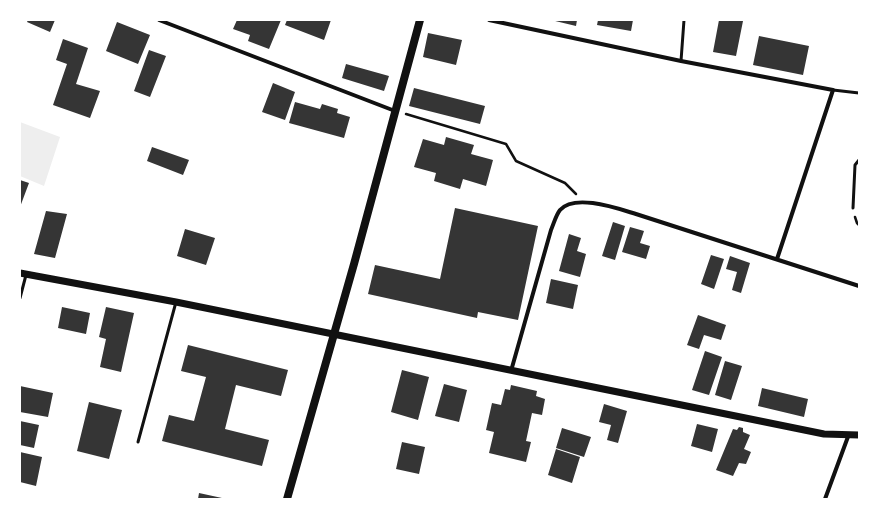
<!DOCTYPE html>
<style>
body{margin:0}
#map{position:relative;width:879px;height:519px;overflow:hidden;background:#fff;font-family:"Playfair Display",serif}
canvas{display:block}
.frame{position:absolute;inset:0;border:21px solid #fff;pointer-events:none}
</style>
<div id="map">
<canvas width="879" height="519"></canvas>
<div class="frame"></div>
</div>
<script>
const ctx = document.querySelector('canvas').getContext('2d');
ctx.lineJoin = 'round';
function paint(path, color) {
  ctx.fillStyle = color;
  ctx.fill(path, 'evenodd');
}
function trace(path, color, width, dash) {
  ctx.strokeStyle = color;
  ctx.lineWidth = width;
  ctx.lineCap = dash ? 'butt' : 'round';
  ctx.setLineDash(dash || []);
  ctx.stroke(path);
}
const green = new Path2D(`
 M20 122 60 137 44 186 20 176Z`);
const building = new Path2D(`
 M28 20H55L50 32 27 22Z
 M237 20H281L269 49 248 41 250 35 233 29Z
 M287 20H331L324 40 285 25Z
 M551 20H577L576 26Z
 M598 20H633L631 31 597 25Z
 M719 20 743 21 736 56 713 52Z
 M117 22 150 35 138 64 106 51Z
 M428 33 462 40 456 65 423 57Z
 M759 36 809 46 803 75 753 65Z
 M63 39 88 48 76 84 100 91 90 118 53 105 67 64 56 60Z
 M149 50 166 56 150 97 134 91Z
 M346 64 389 76 384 91 342 78Z
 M273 83 295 92 285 120 262 112Z
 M414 88 485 106 480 124 409 106Z
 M295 102 320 109 322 104 338 109 337 113 350 117 344 138 289 123Z
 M446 137 474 145 471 154 493 160 486 186 463 179 460 189 434 181 436 173 414 167 423 139 444 145Z
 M152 147 189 160 183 175 147 161Z
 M20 180 29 183 20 207Z
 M455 208 538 226 518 320 478 312 477 318 368 294 375 265 440 279Z
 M46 211 67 214 55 258 34 254Z
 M613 222 625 226 615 260 602 256Z
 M630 227 644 231 640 243 650 246 646 259 622 252Z
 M185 229 215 238 206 265 177 256Z
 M569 234 581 238 577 251 586 254 580 277 559 271Z
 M711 255 724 259 714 289 701 284Z
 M730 256 750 263 741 293 732 290 737 272 726 269Z
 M551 279 578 285 573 309 546 303Z
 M62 307 90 313 86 334 58 328Z
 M106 307 134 313 121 372 100 367 106 339 99 337Z
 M698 315 726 325 721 340 704 335 699 349 687 345Z
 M188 345 288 370 281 396 236 385 225 429 269 440 262 466 162 441 169 415 194 421 206 377 181 371Z
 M705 351 722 357 709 395 692 390Z
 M725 361 742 366 731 400 715 395Z
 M402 370 429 377 418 420 391 412Z
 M444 384 467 390 459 422 435 416Z
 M511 385 537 391 536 396 545 399 542 415 532 413 526 441 531 442 526 462 489 453 494 432 486 430 492 403 501 405 505 389 510 390Z
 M20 386 53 393 48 417 20 412Z
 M762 388 808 399 804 417 758 406Z
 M89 402 122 410 109 459 77 451Z
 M604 404 627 411 618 443 607 440 611 425 599 422Z
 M20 421 39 425 34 448 20 445Z
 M697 424 718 429 712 452 691 446Z
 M739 427 743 428V432L750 435 744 449 751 452 746 464 739 463 733 476 716 470 733 429 737 430Z
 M562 428 591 437 584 457 556 448Z
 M402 442 425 447 419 474 396 469Z
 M556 449 580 457 572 483 548 475Z
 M20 452 42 457 36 486 20 482Z
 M199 493 222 498V499H198Z`);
const path = new Path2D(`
 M406 114 506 144 516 161 565 183 576 194
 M855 217 857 223 859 225`);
const service = new Path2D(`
 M681 61 684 20
 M833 90 859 93
 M853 208 855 165 859 160
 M20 298 26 275
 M138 442 176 302`);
const minor = new Path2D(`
 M159 20 395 111
 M489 20 681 61 833 90 777 259
 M511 371 551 230C554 223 556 215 560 210 575 193 619 209 636 214L859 286
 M825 499 849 434`);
const tertiary = new Path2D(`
 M20 273 176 302 824 434 859 435`);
const secondary = new Path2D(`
 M287 499 354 264 420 20`);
paint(green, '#eee');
paint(building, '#353535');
trace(path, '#111', 2.5);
trace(service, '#111', 3);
trace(minor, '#111', 4);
trace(tertiary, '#111', 7);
trace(secondary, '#111', 8);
</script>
